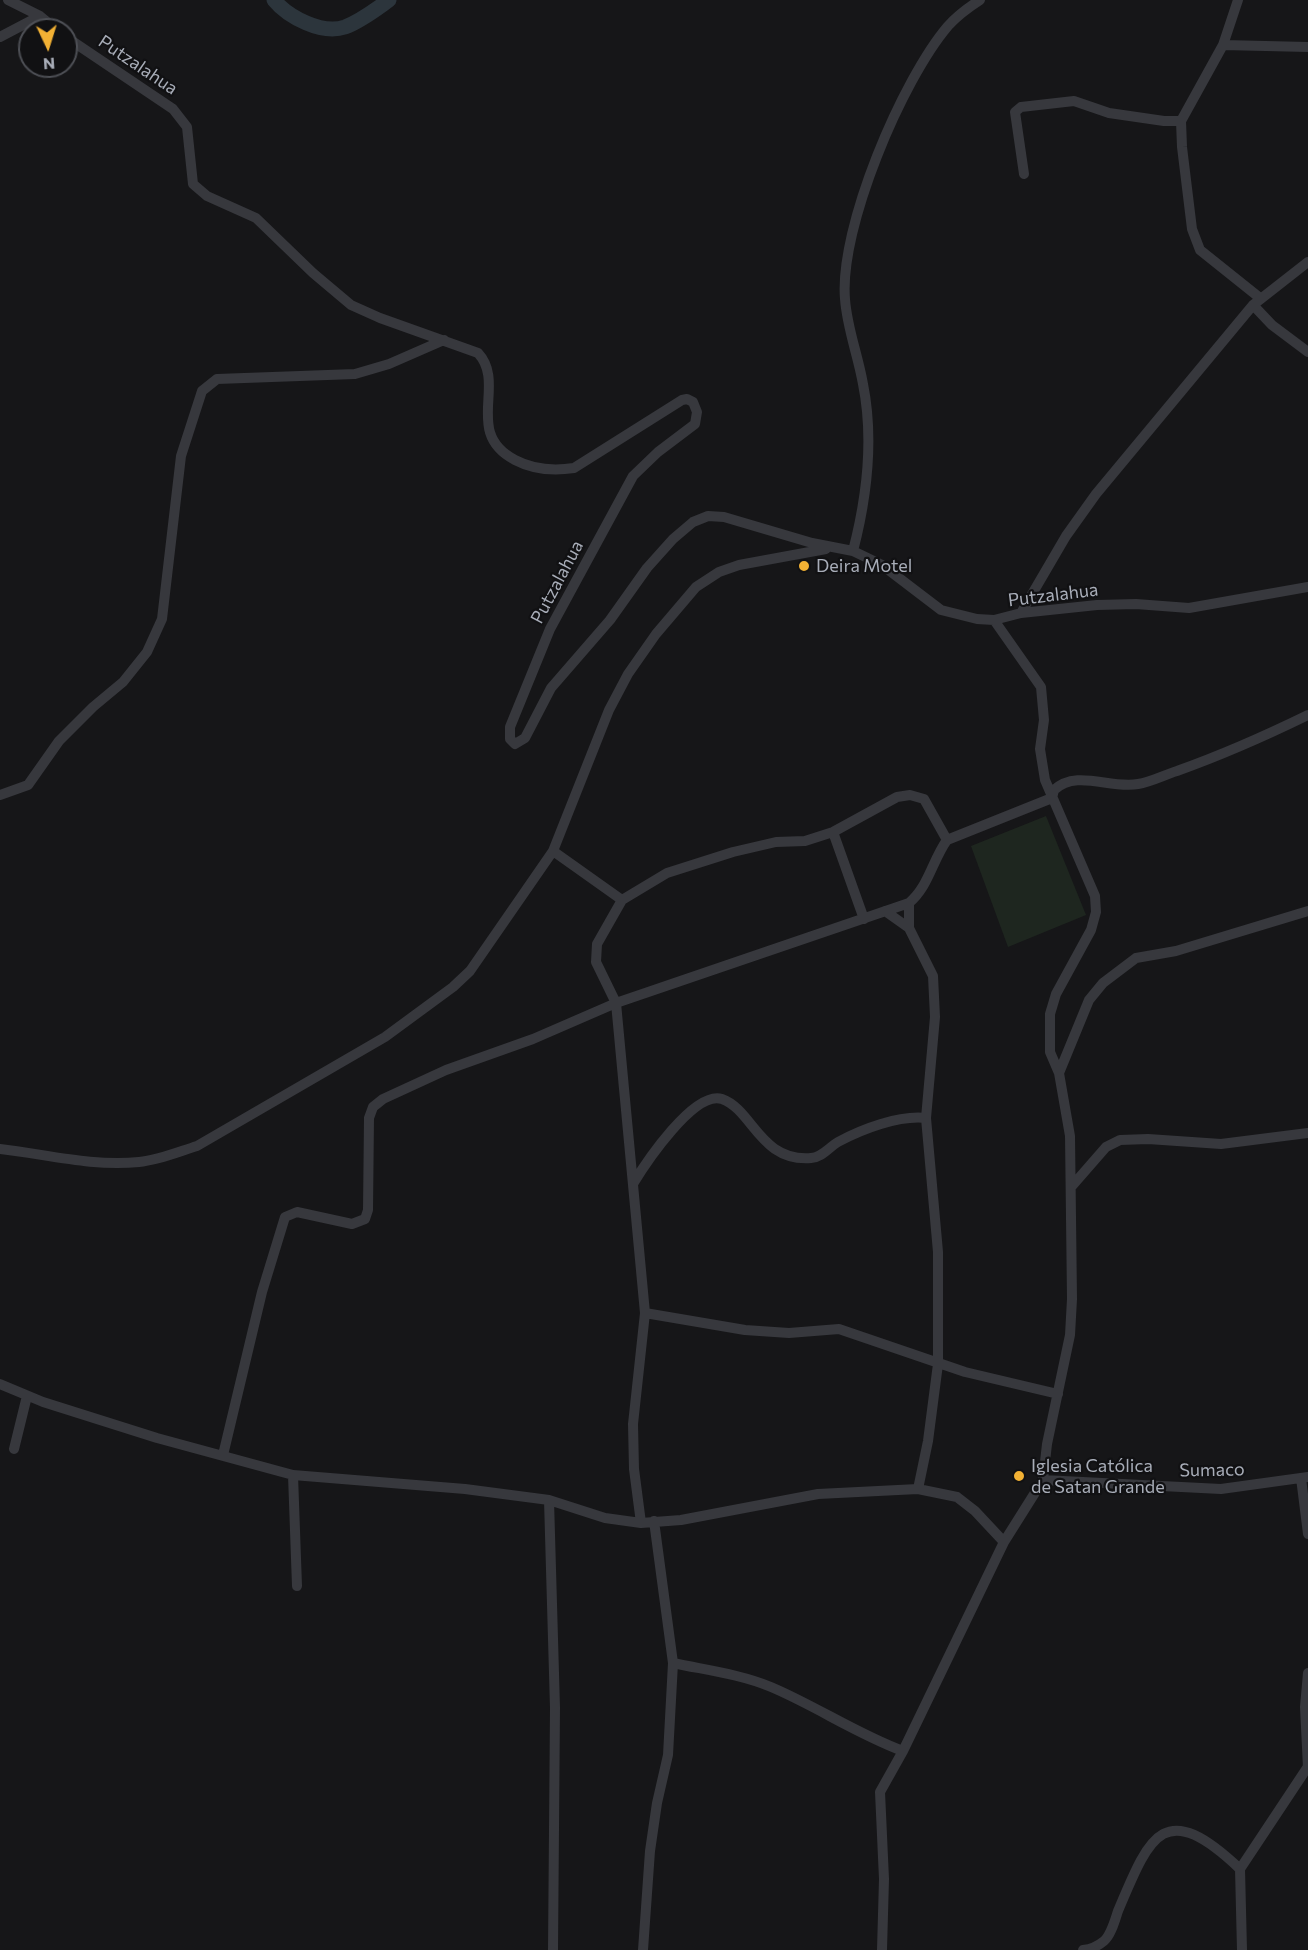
<!DOCTYPE html>
<meta charset="utf-8">
<style>
body{margin:0}
#map{position:relative;width:1308px;height:1950px;overflow:hidden;background:#161618;font-family:Commissioner,sans-serif}
canvas{display:block}
.north{position:absolute;left:18px;top:18px;width:60px;height:60px;box-sizing:border-box;background:#111113;border:2px solid #4d4f55;border-radius:50%;rotate:176deg;font-size:16px;font-weight:700;line-height:24px;text-align:center;color:#a8adb8}
.north::after{content:'';display:block;margin:auto;width:21px;height:27px;background:#f2b134;clip-path:polygon(50% 0,100% 100%,50% 72%,0 100%)}
</style>
<div id="map">
<canvas width="1308" height="1950"></canvas>
<div class="north">N</div>
</div>
<script>
const ctx = document.querySelector('canvas').getContext('2d');
ctx.lineJoin = 'round';
function paint(path, color) {
  ctx.fillStyle = color;
  ctx.fill(path, 'evenodd');
}
function trace(path, color, width, dash) {
  ctx.strokeStyle = color;
  ctx.lineWidth = width;
  ctx.lineCap = dash ? 'butt' : 'round';
  ctx.setLineDash(dash || []);
  ctx.stroke(path);
}
function write(font, color, halo, rows, align = 'center') {
  ctx.font = font + ' Commissioner,sans-serif';
  ctx.lineWidth = 4.5;
  ctx.setLineDash([]);
  ctx.textBaseline = 'middle';
  ctx.strokeStyle = halo;
  ctx.fillStyle = color;
  for (const [text, x, y, turn = 0] of rows) {
    ctx.save();
    ctx.translate(x, y);
    ctx.rotate((+turn || 0) * Math.PI / 180);
    ctx.textAlign = isNaN(turn) ? turn : align;
    if (halo) ctx.strokeText(text, 0, 0);
    ctx.fillText(text, 0, 0);
    ctx.restore();
  }
}
const green = new Path2D(`
 M1046 816 1086 915 1008 947 971 846Z`);
const river = new Path2D(`
 M274 0C288 17 322 35 345 27 361 21 375 10 389 0`);
const minor = new Path2D(`
 M8 0 40 16 57 30
 M1238 0 1223 45 1181 121 1182 147 1192 229 1200 250 1260 298
 M0 37 40 16
 M66 37 173 109 187 127 193 184 207 196 256 218 313 273 351 305 380 318 478 353C507 384 463 433 515 460 534 470 554 471 574 468L682 400 687 399 693 402 697 412 695 424 658 452 633 476 550 629 510 727V739L515 744 525 738 551 688 610 620 647 568 673 539 693 522 708 516 724 517 812 543 853 551 882 565 941 610 977 619 994 620 1021 613 1097 605 1136 604 1189 608 1308 587
 M1223 45 1308 47
 M1024 174 1015 112 1021 107 1074 101 1109 113 1164 121H1181
 M1253 305 1272 325 1308 352
 M853 551C867 497 874 439 863 384 858 355 847 328 845 299 839 228 902 80 948 26 957 16 969 7 980 0
 M1021 613 1066 536 1096 494 1253 305 1308 262
 M0 795 28 785 59 741 93 707 123 682 147 652 162 619 181 456 202 391 217 379 355 374 389 364 444 340
 M833 832 864 919
 M553 851 622 900
 M909 903V928L933 976 935 1017 926 1118 938 1252V1364L928 1441 918 1489
 M885 911 909 928
 M1059 1073 1089 1000 1103 983 1136 958 1176 951 1308 911
 M0 1149C45 1154 93 1167 139 1162 159 1160 178 1152 197 1146L385 1037 453 987 470 971 553 851 609 710 628 674 656 634 696 587 719 572 739 565 826 549
 M633 1184C645 1164 694 1090 722 1099 753 1110 760 1162 811 1158 823 1157 829 1147 838 1142 862 1129 899 1115 926 1118
 M1072 1186 1106 1147 1120 1140 1148 1139 1221 1144 1308 1133
 M645 1313 745 1330 789 1333 839 1329 965 1372 1058 1394
 M0 1384 43 1402 157 1438 293 1475 465 1489 549 1500 605 1518 641 1523 681 1520 818 1494 918 1489 957 1497 975 1511 1004 1542
 M14 1449 27 1396
 M223 1455 262 1292 285 1217 297 1212 352 1224 365 1219 368 1210 369 1118 373 1107 383 1099 446 1070 533 1039 616 1003 909 903C929 886 932 861 947 840
 M293 1475 297 1586
 M1301 1478 1308 1534
 M1043 1480 1221 1489 1308 1477
 M549 1500 555 1708 553 1950
 M641 1523 634 1469 633 1424 645 1313 616 1003 596 962 597 944 622 900 667 873 733 852 776 842 805 841 833 832 897 797 910 795 924 799 947 840 1052 798 1054 790C1077 769 1109 789 1138 784 1151 782 1164 775 1177 771 1222 755 1265 736 1308 715
 M673 1663C705 1670 740 1674 771 1687 816 1706 857 1734 903 1751
 M1308 1673 1305 1707 1308 1768
 M643 1950 650 1851 657 1803 668 1755 673 1663 654 1521
 M882 1950 884 1879 880 1792 903 1751 1004 1542 1043 1480 1047 1444 1070 1335 1072 1299 1070 1136 1059 1073 1050 1052V1014L1056 994 1091 930 1096 912 1095 896 1045 780 1040 749 1044 720 1041 687 994 620
 M1083 1950C1091 1949 1098 1946 1104 1941 1111 1935 1115 1920 1118 1911 1150 1835 1164 1797 1240 1869
 M1242 1950 1240 1869 1307 1768`);
const markers = [
 [804,566,6,"#f2b134"],
 [1019,1476,6,"#f2b134"]
];
const streetNames = [
 ["Putzalahua",138,65,34],
 ["Putzalahua",557,582,-62],
 ["Putzalahua",1053,595,-7],
 ["Sumaco",1212,1470,-1]
];
const poiNames = [
 ["Deira Motel",816,566],
 ["Iglesia Católica",1031,1466],
 ["de Satan Grande",1031,1487]
];
paint(green, '#1e261f');
trace(river, '#2c353c', 15);
trace(minor, '#37383d', 10);
for (const [x, y, r, color] of markers) {
  const dot = new Path2D();
  dot.arc(x, y, r, 0, 2 * Math.PI);
  ctx.fillStyle = color;
  ctx.fill(dot);
  trace(dot, '#111113', 2);
}
write('18px', '#a8adb8', '#111113', streetNames);
write('18px', '#a8adb8', '#111113', poiNames, 'left');
</script>
